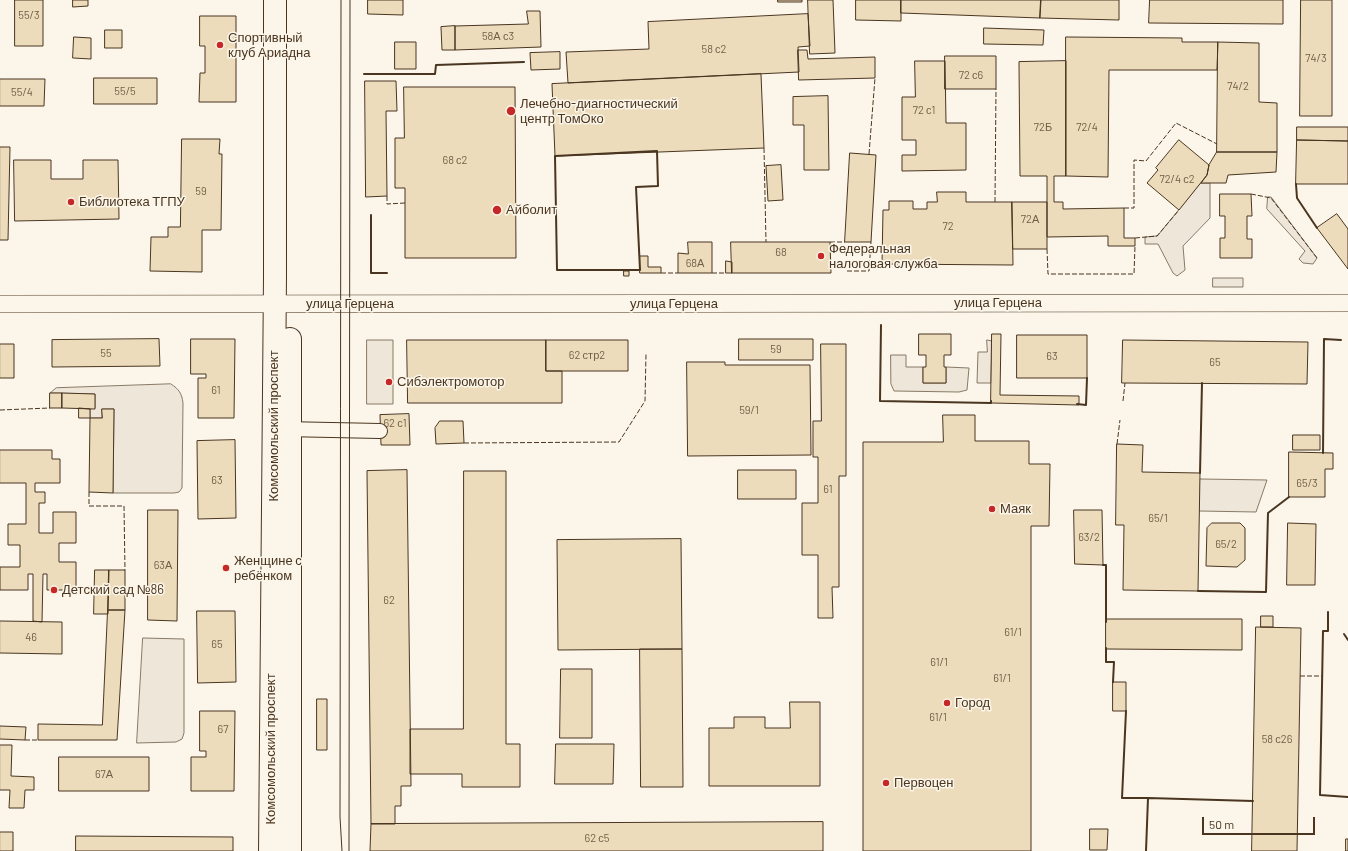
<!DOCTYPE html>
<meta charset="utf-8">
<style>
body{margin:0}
#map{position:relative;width:1348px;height:851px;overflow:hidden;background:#fbf6e9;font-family:Barlow,sans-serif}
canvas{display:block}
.scale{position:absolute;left:1202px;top:817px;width:113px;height:18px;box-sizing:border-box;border:2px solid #4a3520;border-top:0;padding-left:5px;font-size:12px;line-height:14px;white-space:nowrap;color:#4a3520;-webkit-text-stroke:3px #fbf6e9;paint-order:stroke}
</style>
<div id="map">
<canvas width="1348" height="851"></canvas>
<div class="scale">50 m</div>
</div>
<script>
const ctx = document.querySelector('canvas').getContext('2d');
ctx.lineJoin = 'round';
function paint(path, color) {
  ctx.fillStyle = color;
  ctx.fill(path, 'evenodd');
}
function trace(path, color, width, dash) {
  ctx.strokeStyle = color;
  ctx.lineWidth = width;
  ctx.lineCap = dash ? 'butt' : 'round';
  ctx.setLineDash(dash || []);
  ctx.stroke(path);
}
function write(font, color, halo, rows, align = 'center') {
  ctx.font = font + ' Barlow,sans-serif';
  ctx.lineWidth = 3;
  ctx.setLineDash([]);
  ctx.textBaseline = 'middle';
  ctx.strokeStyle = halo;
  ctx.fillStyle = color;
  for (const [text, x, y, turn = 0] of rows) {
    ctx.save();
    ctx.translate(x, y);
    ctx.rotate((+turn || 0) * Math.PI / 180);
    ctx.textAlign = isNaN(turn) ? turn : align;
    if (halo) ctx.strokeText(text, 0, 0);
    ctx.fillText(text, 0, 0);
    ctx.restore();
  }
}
const green = new Path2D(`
 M1201 183H1210V218L1183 246 1185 270 1177 276 1173 273 1158 244H1145V237L1157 236Z
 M1268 197H1271L1317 258 1313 264 1303 263 1299 259 1305 251 1267 209Z
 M1213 278H1243V287H1213Z
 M367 340H393V404H367Z
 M987 340 992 341 991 383H977L978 352H987Z
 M891 355H906V367H923V383H946V367L969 368 967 390 959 392 894 391 891 384Z
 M171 384C179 389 182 394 183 403L182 488 179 492 174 493H113L114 409H102V418H90V409L95 408V394L50 393 56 388Z
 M1200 479 1267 480 1256 512 1199 511Z
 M143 638 184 639V733L182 739 176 742 137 743Z`);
const building = new Path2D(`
 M15 0H43V46H15Z
 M73 0H88V6L73 7Z
 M368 0H403V15L368 14Z
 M778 0H802V2H778Z
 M808 0H833L835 53 810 54Z
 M856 0H901V21L856 20Z
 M901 0H1041L1040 18 901 13Z
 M1041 0H1119V20L1040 18Z
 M1150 0H1283V24L1149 23Z
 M1301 0H1332V116H1300Z
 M527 11H540L541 47 455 50V26L528 24Z
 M808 14 810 46 798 47 799 72 568 83 566 52 649 49 648 22Z
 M200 16H236V102H199L200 73H205V46H200Z
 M455 26V50H442L441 27Z
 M984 28 1044 30 1043 45 984 44Z
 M105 30H122V48H105Z
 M74 37 91 38V59L73 58Z
 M1066 37 1182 38V42H1218L1217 70H1109L1108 177 1066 176Z
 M395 42H416V69H395Z
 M1218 42 1259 43V102L1277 103V152H1217Z
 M798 50H807L808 59 875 57V78L799 80Z
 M560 52V69L531 70 530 53Z
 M945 56H996V89H945Z
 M915 61H945L946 123H966V170L902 171V155H916V140H902V97H915Z
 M1066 61V176H1054V202H1063V209L1124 208V238H1135V246H1108V236L1047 237V176H1020L1019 62Z
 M761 74 764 148 555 156 552 84Z
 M94 78H157V104H94Z
 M0 79H45L44 106H0Z
 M365 81H396L397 111H386L387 196 366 197Z
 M404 87H515L516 258H405V188H395V138H404Z
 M828 96 829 170H804V125H793V97Z
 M1297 127H1348V141L1297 140Z
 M182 139H220L219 154H222L221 230H202V272L150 271 151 237H168V227H180Z
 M1179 140 1209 165 1207 175 1179 210 1147 183 1158 170 1156 168Z
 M1297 140 1348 141V184H1296Z
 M0 147H10L8 240H0Z
 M1217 152H1277L1276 172 1228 175 1226 183H1201L1207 175 1209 165Z
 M850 153 876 155 871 242H845Z
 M14 160H51V179H83V160H118L119 219 15 221Z
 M781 165 783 200 768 201 766 166Z
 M937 192H966V202H1012L1013 265 882 264 883 210H889V201H913V209H927V202H937Z
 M1220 194H1251L1252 216H1247V239H1252V258H1220V238H1225V216H1220Z
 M1012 202H1047V249H1013Z
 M1337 214 1348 229V269L1317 228Z
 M688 242H712V273H678V253L688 254Z
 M731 242H830L831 273H732Z
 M640 256H648V267H661V273H640Z
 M726 261 732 262V273H726Z
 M624 271H629V276H624Z
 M919 334H951V355H944V367H946V383H923V367H926V355H919Z
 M992 334H1001L1000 395 1079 396V405L991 403Z
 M1017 335H1087V378H1017Z
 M159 339 160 366 52 367V340Z
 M191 339H235L234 418H198V378H206V374H191Z
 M739 339H813V360H739Z
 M407 340H546V371H562V403H408Z
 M546 340H628V371H546Z
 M1123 340 1308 342 1307 384 1122 383Z
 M0 344H14V378H0Z
 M821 344H846V476H839V587H832L833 618H818V555H802V503H818V457H813V421H821Z
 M687 362H725V365H810L811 455 688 456Z
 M50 393H62V408H50Z
 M62 393 95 394V409L62 408Z
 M79 408 90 409V418H79Z
 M102 409H114L113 493 89 492 90 418H102Z
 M409 414 410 445H381L380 415Z
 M943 415H975V441H1029V464H1050L1049 526H1031V851H863V442H943Z
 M440 421H463L464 443 436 444 435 428Z
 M1293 435H1320V450H1293Z
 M235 440 236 518 198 519 197 441Z
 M1117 444 1143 445 1142 472 1200 473 1198 591 1123 590 1124 525H1116Z
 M0 450H52V459H60V483H35V492H45V503H39V533H53V512H76V543H59V562H76V590H47V574H43L42 622 33 621V574H28V590H0V567H20V545H8V524H26V483H0Z
 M1289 452 1333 453V469H1325V497H1289Z
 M407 470 411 786H401V806H395V824H371L367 471Z
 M738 470H796V499H738Z
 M464 471H506V744H520V787H462V774H410V729H463Z
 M148 510H178L177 621 148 620Z
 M1074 510H1102L1103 565 1075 564Z
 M1212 523H1240L1245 528V560L1237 567 1206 566 1207 528Z
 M1288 523 1316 524 1315 585H1287Z
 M681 539 682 649 558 650 557 540Z
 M95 570H109L108 614H94Z
 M109 570H125V610H108Z
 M108 610H125L117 740H38V724L102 725Z
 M197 611H235L236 682 198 683Z
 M1261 616H1273V627H1261Z
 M1106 619H1242V650L1106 649Z
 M0 621 62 622V654L0 653Z
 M1256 627 1301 628 1297 851H1252Z
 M640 649H682L683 787H641Z
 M561 669H592V738H560Z
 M1113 682H1126V711H1113Z
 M317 699H327V750H317Z
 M790 702H820V786H709V728H734V717H765V728H790Z
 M200 711H235L234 791H191V757H206V751H200Z
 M0 726 26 727 25 740 0 739Z
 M556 744H614L613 784H555Z
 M0 745H12L11 776 34 777V790H25L24 808H9L10 790H0Z
 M59 757H149V791H59Z
 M823 822V851H370L371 824Z
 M1090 829H1108L1107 850H1090Z
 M0 832H13V851H0Z
 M76 836 233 837V851H76Z
 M1346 839H1348V851H1346Z`);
const minor = new Path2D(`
 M283 429 380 431`);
const tertiary = new Path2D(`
 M0 304 1348 303`);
const primary = new Path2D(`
 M270 851 275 276V0
 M290 851V339`);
const tram = new Path2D(`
 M341 0 340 817 342 851
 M349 851 350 0`);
const fence = new Path2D(`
 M764 148 766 242
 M869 154 875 78
 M1251 194 1271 198 1317 258
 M387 196V204L405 203
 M995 202 996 89
 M1124 208H1134V160L1146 161 1176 123 1217 144
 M1135 238 1157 236 1179 210
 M830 242H845
 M1047 249 1048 274H1134L1135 246
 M847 271H869L871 242
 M661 273H678
 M712 273H726
 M1123 401 1125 383
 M0 410 50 408
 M464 443 619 442 645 401 646 354
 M1117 444 1120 420
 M89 492V506H124L125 570
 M1300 676H1322
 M25 740H38`);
const wall = new Path2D(`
 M364 74H435L436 65 524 62
 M657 151 658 186 636 187 640 270H557L555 156Z
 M1296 184 1297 198 1317 228
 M371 215V273H387
 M881 325 880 401 991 403V401
 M1077 404 1086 405 1087 378
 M1323 453 1324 339 1341 340
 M1200 473 1202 383
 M1103 565H1106V622
 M1198 591 1266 592 1268 513 1289 497
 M1328 612V631H1323L1320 795 1348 797
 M1344 634 1348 640
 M1106 648V662H1114L1113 682
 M1126 711 1122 798H1148L1146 851
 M1148 798 1253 801`);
const markers = [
 [220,45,4,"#c62828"],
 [511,111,5,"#c62828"],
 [71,202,4,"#c62828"],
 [497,210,5,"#c62828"],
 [821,256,4,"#c62828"],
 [389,382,4,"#c62828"],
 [992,509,4,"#c62828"],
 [226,568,4,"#c62828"],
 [54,590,4,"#c62828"],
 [947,703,4,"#c62828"],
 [886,783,4,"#c62828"]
];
const numberNames = [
 ["55/3",29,15],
 ["58А с3",498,36],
 ["58 с2",714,49],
 ["74/3",1316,58],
 ["72 с6",971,75],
 ["74/2",1238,86],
 ["55/5",125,91],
 ["55/4",22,92],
 ["72 с1",924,110],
 ["72Б",1043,127],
 ["72/4",1087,127],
 ["68 с2",455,160],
 ["72/4 с2",1177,179],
 ["59",201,191],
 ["72А",1030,219],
 ["72",948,226],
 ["68",781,252],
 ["68А",695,263],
 ["59",776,349],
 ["55",106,353],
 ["62 стр2",587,355],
 ["63",1052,356],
 ["65",1215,362],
 ["61",216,390],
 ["59/1",749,410],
 ["62 с1",395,423],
 ["63",217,480],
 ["65/3",1307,483],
 ["61",828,489],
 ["65/1",1158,518],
 ["63/2",1089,537],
 ["65/2",1226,544],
 ["63А",163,565],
 ["62",389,600],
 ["61/1",1013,632],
 ["46",31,637],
 ["65",217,644],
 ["61/1",939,662],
 ["61/1",1002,678],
 ["61/1",938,717],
 ["67",223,729],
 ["58 с26",1277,739],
 ["67А",104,774],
 ["62 с5",597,838]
];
const poiNames = [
 ["Спортивный",228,38],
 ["клуб Ариадна",228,53],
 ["Лечебно-диагностический",520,104],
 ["центр ТомОко",520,119],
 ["Библиотека ТГПУ",79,202],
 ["Айболит",506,210],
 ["Федеральная",829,249],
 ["налоговая служба",829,264],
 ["Сибэлектромотор",397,382],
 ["Маяк",1000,509],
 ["Женщине с",234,561],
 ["ребёнком",234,576],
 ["Детский сад №86",62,590],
 ["Город",955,703],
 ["Первоцен",894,783]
];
const streetNames = [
 ["улица Герцена",998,303],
 ["улица Герцена",350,304],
 ["улица Герцена",674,304],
 ["Комсомольский проспект",274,426,-90],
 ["Комсомольский проспект",271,749,-90]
];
paint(green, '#ede6d9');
trace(green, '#887966', 1);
paint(building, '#ecdcbc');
trace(building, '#4a3520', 1);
trace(minor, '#4a3520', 16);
trace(tertiary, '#4a3520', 18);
trace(primary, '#4a3520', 24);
trace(minor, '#fbf6e9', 14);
trace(tertiary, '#fbf6e9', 17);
trace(primary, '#fbf6e9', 22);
trace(tram, '#4a3520', 1);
trace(fence, '#4a3520', 1, [5, 2]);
trace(wall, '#4a3520', 2);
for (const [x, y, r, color] of markers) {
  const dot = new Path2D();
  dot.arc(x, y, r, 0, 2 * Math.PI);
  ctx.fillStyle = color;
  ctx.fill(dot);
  trace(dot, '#fbf6e9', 1.5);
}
write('11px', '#725f47', null, numberNames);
write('13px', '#4a3520', '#fbf6e9', poiNames, 'left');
write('13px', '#4a3520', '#fbf6e9', streetNames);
</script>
